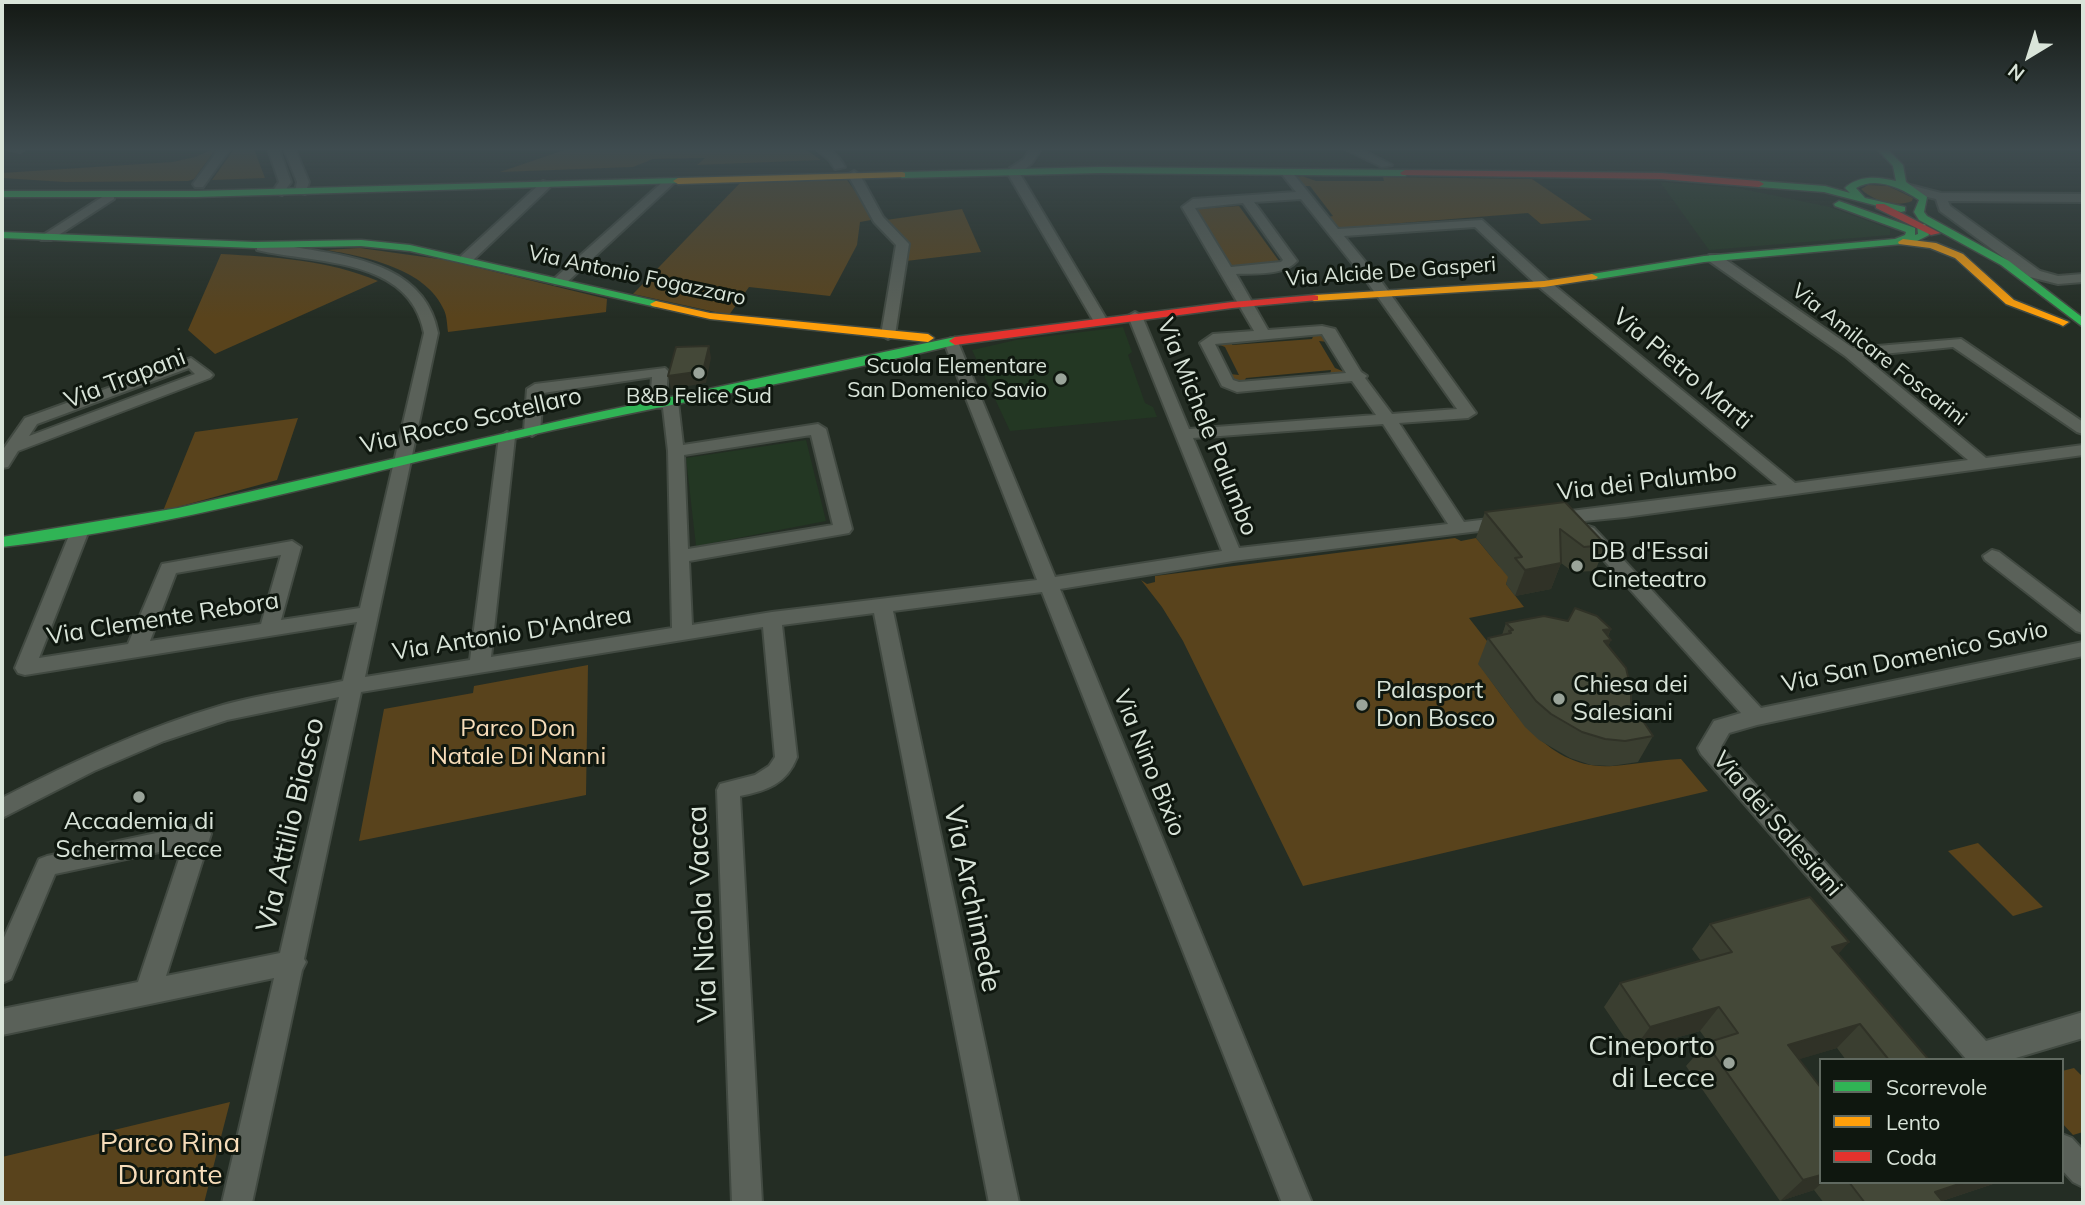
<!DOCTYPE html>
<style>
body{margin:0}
#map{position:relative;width:2085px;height:1205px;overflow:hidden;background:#242d24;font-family:Mulish,sans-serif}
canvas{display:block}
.frame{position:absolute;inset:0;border:4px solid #d9e4d9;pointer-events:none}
.legend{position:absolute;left:1819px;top:1058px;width:245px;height:126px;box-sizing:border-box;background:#0f170f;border:2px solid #606960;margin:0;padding:9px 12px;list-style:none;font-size:21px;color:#d9e4d9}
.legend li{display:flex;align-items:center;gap:14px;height:35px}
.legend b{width:35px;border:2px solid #606960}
.north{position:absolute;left:1994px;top:21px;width:70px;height:70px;-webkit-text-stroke:5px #0f170f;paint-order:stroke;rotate:218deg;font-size:19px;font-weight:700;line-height:28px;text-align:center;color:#d9e4d9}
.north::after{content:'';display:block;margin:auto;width:24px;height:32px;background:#d9e4d9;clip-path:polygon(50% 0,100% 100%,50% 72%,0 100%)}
</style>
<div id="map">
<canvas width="2085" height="1205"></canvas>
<div class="frame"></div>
<ul class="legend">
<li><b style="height:9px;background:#30b455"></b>Scorrevole</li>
<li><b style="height:9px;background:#ff9f0a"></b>Lento</li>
<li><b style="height:9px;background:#e5322d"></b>Coda</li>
</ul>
<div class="north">N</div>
</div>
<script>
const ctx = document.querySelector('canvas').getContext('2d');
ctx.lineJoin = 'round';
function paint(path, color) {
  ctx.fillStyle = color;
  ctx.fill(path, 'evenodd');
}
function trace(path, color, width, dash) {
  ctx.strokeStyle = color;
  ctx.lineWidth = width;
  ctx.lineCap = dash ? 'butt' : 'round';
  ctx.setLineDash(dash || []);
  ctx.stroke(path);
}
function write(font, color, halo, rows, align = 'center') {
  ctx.font = font + ' Mulish,sans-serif';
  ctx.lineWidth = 6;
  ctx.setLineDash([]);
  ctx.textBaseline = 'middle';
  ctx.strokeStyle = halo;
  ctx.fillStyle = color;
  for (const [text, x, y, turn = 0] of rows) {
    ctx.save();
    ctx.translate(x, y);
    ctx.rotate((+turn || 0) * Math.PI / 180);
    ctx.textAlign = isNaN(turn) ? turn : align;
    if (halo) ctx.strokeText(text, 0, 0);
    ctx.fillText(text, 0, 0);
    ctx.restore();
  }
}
const built = new Path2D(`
 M1660 182 1738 188 1830 207 1890 229V235L1709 250Z
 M1123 327 1132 352 1128 355 1145 403 1153 407 1157 417 1010 431 972 350 1016 340Z
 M806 440 826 521 696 546 686 458Z`);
const green = new Path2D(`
 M213 149H216L194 179 188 181 65 182 2 178V173L172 162 195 157Z
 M234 149H254L265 178 212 180Z
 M567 149H805L821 160 697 165 705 158 653 159 633 167 500 172Z
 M1302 176 1316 181H1384L1383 177 1532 179 1592 220 1541 224 1528 213 1338 228 1328 217 1333 216 1310 186H1303L1296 177Z
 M847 180 861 199 871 220 860 222 857 245 830 296 749 287 729 315 633 294 740 183Z
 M1868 185 1888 186 1913 198 1912 201C1897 208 1873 201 1861 189Z
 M1239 206 1279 261V262L1230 266 1195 209Z
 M962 209 981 252 906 261 908 245 886 220Z
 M360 248 446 260 607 299 606 312 448 332C447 325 447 316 444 310 427 269 364 256 326 250Z
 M221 254C275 257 328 260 378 281L215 354 188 330Z
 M1314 334 1323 335 1328 342 1319 341 1335 368 1347 373 1330 375 1331 370 1246 378 1243 383 1234 382 1230 374 1239 375 1225 347 1215 343 1233 340 1232 345 1312 339Z
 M298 418 277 480 163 511 195 432Z
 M1455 538 1461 541 1476 538 1499 566 1513 569 1506 584 1524 607 1469 618 1501 659 1479 664C1512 709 1548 771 1613 766 1636 764 1657 760 1681 759L1708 791 1303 886 1183 641 1162 607 1141 580 1147 584 1155 582V576Z
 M588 665 586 795 359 841 384 709 473 693 474 686Z
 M1978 843 2043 907 2013 916 1948 851Z
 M2074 1068 2083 1077V1132L2073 1135 2062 1123V1071Z
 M230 1102 204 1203H2V1157Z`);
const street = new Path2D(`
 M7 149H25L20 152Z
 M219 149H230L203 187H195L193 184Z
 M268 149H279L291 182 282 195 272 192 279 182Z
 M284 149H295L309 182 305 194 295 191 297 182Z
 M816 149C831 149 837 153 845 167L835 169 829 160Z
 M1030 149H1041L1032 163 1020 174 1107 320 1105 323H1095L1093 320 1008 174 1010 168 1024 159Z
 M1345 149H1360L1392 165 1382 167Z
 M1287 170 1291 171 1338 229 1482 220 1549 281 1795 483 1968 460 1845 356 1709 261V255H1719L1853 348 1961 339 2083 422V434L2077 432 1953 347 1863 356 1986 458 2083 445V455L1625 517 1553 524 1544 518 1547 514 1777 485 1539 287 1475 227 1344 236 1378 277 1476 413 1468 418 1399 423 1464 522 1506 517 1512 519 1515 523 1512 527 1233 561 1060 589 1312 1203H1282L1042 592 893 611 1019 1203H989L874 613 782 625 797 757C787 784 766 791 740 796L762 1203H732L717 790 720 784 755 775 769 766 775 757 763 627 361 692 304 959 306 962 302 970 252 1203H222L274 978 2 1035V1009L138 982 183 847 55 874 11 979 2 983V942L39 859 47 856 199 824 207 827 211 834 166 976 280 953 339 697 227 720 164 741 94 771 2 818V798C74 761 145 728 223 705 262 694 303 689 343 681L357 622 25 675 18 673 15 668 70 533 79 527 88 533 39 658 128 644 162 564 292 541 301 547 281 620 360 608 424 333C410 257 316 264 257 250V244C272 241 291 247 306 249 361 258 426 269 438 333L365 677 470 660 499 437 507 432 515 437 491 657 672 628 668 451 663 408 652 407 650 404 652 377 543 393 540 431 532 436 524 431 527 389 535 384 665 368 668 371 666 398 676 399 678 402 683 445 818 424 826 429 852 529 849 533 689 561 692 625 772 612 1037 580 944 342 951 338 958 342 1055 577 1222 551 1128 316 1135 312 1142 316 1189 429 1376 415 1352 381 1237 392 1222 386 1200 343 1213 334 1254 331 1182 207 1193 199 1296 192 1281 173ZM1301 199 1368 283 1457 409 1392 414 1365 378 1367 376 1361 372 1335 329 1322 326 1268 330 1236 274C1254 273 1284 276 1297 261L1254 202ZM1243 203 1283 260 1281 262 1231 267 1195 208ZM1322 334 1346 373 1239 382 1233 380 1215 344ZM1383 424 1448 524 1239 548 1193 438ZM811 435 833 525 688 549 684 455ZM281 555 261 624 150 641 176 573Z
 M854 171 860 175 883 217 909 244 895 335 888 339 881 335 896 245 874 222 848 175Z
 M666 179 676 181 565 284H555V278Z
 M543 181 553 184 471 262H461V256Z
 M1910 185 1941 193 2083 194V202L1948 201 1950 206 2040 271 2058 276 2083 274V282L2058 284 2030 277 1940 211 1936 199 1906 192 1904 189Z
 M110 192 114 193V199L51 240H41L40 237Z
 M191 358 210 372 213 375 210 378 18 451 8 467 2 468V451L25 418ZM189 368 195 374 29 436 37 424Z
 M1588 526 1594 528 1761 708 2083 642V656L1757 725 1729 733 1721 747 1986 1041 2083 1012V1038L2009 1060H1967L1701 754 1698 748 1714 721 1741 713 1582 536 1579 532 1582 528Z
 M1992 550 1999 552 2083 616V633L2076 631 1985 560 1983 556Z
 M2062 1134 2072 1138 2083 1150V1187L2073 1182 2062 1170Z`);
const fast = new Path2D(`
 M1877 149H1887L1903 165 1906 182 1927 197 1924 212 1927 216 2009 261 2083 318V327L2001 265 1919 220 1914 212 1919 200C1901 188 1876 176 1856 188L1865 198 1905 207V211L1901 212 1824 192 1759 187 1754 184 1759 181 1825 186 1850 193 1845 188 1847 186C1862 175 1878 177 1896 181L1893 166Z
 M1100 167 1405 170 1410 173 1405 176 1100 173 902 178 897 175 902 172Z
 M678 178 681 179V183L196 197H2V191H196Z
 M1839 201 1915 228V235L1918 234 1917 224H1925L1929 235 1913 243 1704 262 1592 280 1586 277 1592 274 1704 256 1895 239 1905 235 1906 232 1835 206 1834 204Z
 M2 232 255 242 361 240 410 245 656 301 662 304 656 307 410 251 361 246 255 248 2 238Z
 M955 337 961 341 959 344C810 380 658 405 509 440 341 478 174 527 2 547V537L178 508 590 414Z`);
const slow = new Path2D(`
 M902 172 905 173V177L678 184 673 181 678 178Z
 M1903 239 1936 243 1963 254 2014 300 2069 322 2063 326 2059 324 2006 304 1955 258 1930 248 1899 244 1898 242Z
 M1592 274 1598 277 1596 279 1544 287 1314 301 1308 298 1314 295 1544 281Z
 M656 301 710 313 928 334 934 338 928 342 710 319 652 306 650 304Z`);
const jam = new Path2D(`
 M1405 170 1661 173 1759 181 1764 184 1759 187 1661 179 1402 175 1400 173Z
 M1876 204H1884L1940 233 1931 235 1876 208Z
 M1314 295 1318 296V300L1232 308 955 345 949 341 955 337 1232 302Z`);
const wall = new Path2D(`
 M1565 502 1606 545 1595 571 1573 572 1561 563 1551 589 1515 596 1506 584 1508 577 1476 538 1485 512Z
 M1506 623 1611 629 1608 636 1611 640 1608 646 1631 703 1653 736 1638 762 1611 766 1591 765 1570 758 1539 740 1525 727 1478 664 1488 638 1502 635Z
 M1710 924 1838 954 1929 1060H1846L1837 1048 1799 1059 1821 1182H1999L1942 1201 1944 1203H1824L1814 1190 1780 1201 1686 1066 1706 1043 1708 1042 1700 1031 1633 1050 1604 1007 1620 983 1701 961 1692 949Z`);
const shadedWall = new Path2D(`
 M709 346 711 358 706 383 671 389 668 376Z
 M1561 563 1551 589 1515 596 1525 570Z
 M1611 629 1605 641 1611 640 1599 666 1603 630Z
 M1849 942 1827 967 1832 947Z
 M1719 1007 1700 1031 1633 1050 1650 1027Z
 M1860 1024 1837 1048 1767 1069 1788 1045Z
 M1821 1175V1182H1823L1814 1190 1780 1201 1803 1180Z
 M1965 1182H1999L1936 1203 1935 1192Z`);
const building = new Path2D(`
 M709 346 703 371 668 376 676 347Z
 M1565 502 1606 545 1584 547 1560 529 1561 563 1525 570 1515 558 1522 557 1485 512Z
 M1575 608 1597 616 1611 629 1603 630 1611 640 1604 641 1626 668 1631 689V703L1653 736 1625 741 1605 739 1582 732 1551 714 1536 701 1488 638 1511 633 1509 631 1513 630 1506 623 1544 616 1568 621Z
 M1810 897 1849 942 1832 947 1929 1060H1889L1860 1024 1788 1045 1821 1088V1175L1803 1180 1706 1043 1738 1033 1719 1007 1650 1027 1620 983 1732 952 1710 924Z
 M1849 1182H1965L1935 1192 1944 1203H1865Z`);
const markers = [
 [699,373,7,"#9aa49a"],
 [1061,379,7,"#9aa49a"],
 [1577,566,7,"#9aa49a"],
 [1559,699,7,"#9aa49a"],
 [1362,705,7,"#9aa49a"],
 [139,797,7,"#9aa49a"],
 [1729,1063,7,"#9aa49a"]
];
const farStreetnames = [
 ["Via Alcide De Gasperi",1391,272,-4],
 ["Via Antonio Fogazzaro",637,276,12],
 ["Via Amilcare Foscarini",1879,355,38]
];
const farPoinames = [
 ["Scuola Elementare",1047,367],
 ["San Domenico Savio",1047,391],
 ["B&B Felice Sud",699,397,"center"]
];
const streetNames = [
 ["Via Pietro Marti",1682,369,40],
 ["Via Trapani",125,379,-21],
 ["Via Rocco Scotellaro",471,421,-13],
 ["Via Michele Palumbo",1207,427,68],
 ["Via dei Palumbo",1647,482,-7],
 ["Via Clemente Rebora",163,619,-9],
 ["Via Antonio D'Andrea",512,634,-9],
 ["Via San Domenico Savio",1915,657,-12],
 ["Via Nino Bixio",1149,763,68],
 ["Via dei Salesiani",1777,824,49]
];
const poiNames = [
 ["DB d'Essai",1591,552],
 ["Cineteatro",1591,580],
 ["Chiesa dei",1573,685],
 ["Salesiani",1573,713],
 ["Palasport",1376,691],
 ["Don Bosco",1376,719],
 ["Accademia di",139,822,"center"],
 ["Scherma Lecce",139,850,"center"]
];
const parkNames = [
 ["Parco Don",518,729],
 ["Natale Di Nanni",518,757]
];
const nearStreetnames = [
 ["Via Attilio Biasco",291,825,-77],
 ["Via Archimede",972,899,78],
 ["Via Nicola Vacca",703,914,-93]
];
const nearPoinames = [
 ["Cineporto",1715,1047],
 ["di Lecce",1715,1079]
];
const nearParknames = [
 ["Parco Rina",170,1144],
 ["Durante",170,1176]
];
paint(built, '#233723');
paint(green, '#59431c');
trace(street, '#424a42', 4);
trace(fast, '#424a42', 3);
trace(slow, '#424a42', 3);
trace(jam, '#424a42', 3);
paint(street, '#5a6159');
paint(fast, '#30b455');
paint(slow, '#ff9f0a');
paint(jam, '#e5322d');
paint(wall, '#3a3e30');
paint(shadedWall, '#303227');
paint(building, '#444838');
trace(building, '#303227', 2);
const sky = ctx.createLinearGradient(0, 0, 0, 318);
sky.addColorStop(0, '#141914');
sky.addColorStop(0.47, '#3f4c50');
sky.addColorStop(1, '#3f4c5000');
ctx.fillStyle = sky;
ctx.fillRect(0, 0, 2085, 318);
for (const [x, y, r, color] of markers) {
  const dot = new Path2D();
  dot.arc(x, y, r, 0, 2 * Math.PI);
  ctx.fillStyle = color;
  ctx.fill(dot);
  trace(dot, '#0f170f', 2.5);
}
write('21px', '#d9e4d9', '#0f170f', farStreetnames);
write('21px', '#d9e4d9', '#0f170f', farPoinames, 'right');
write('24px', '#d9e4d9', '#0f170f', streetNames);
write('24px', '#d9e4d9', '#0f170f', poiNames, 'left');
write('24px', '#f6dcb9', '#0f170f', parkNames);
write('28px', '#d9e4d9', '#0f170f', nearStreetnames);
write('28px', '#d9e4d9', '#0f170f', nearPoinames, 'right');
write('28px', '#f6dcb9', '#0f170f', nearParknames);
</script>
